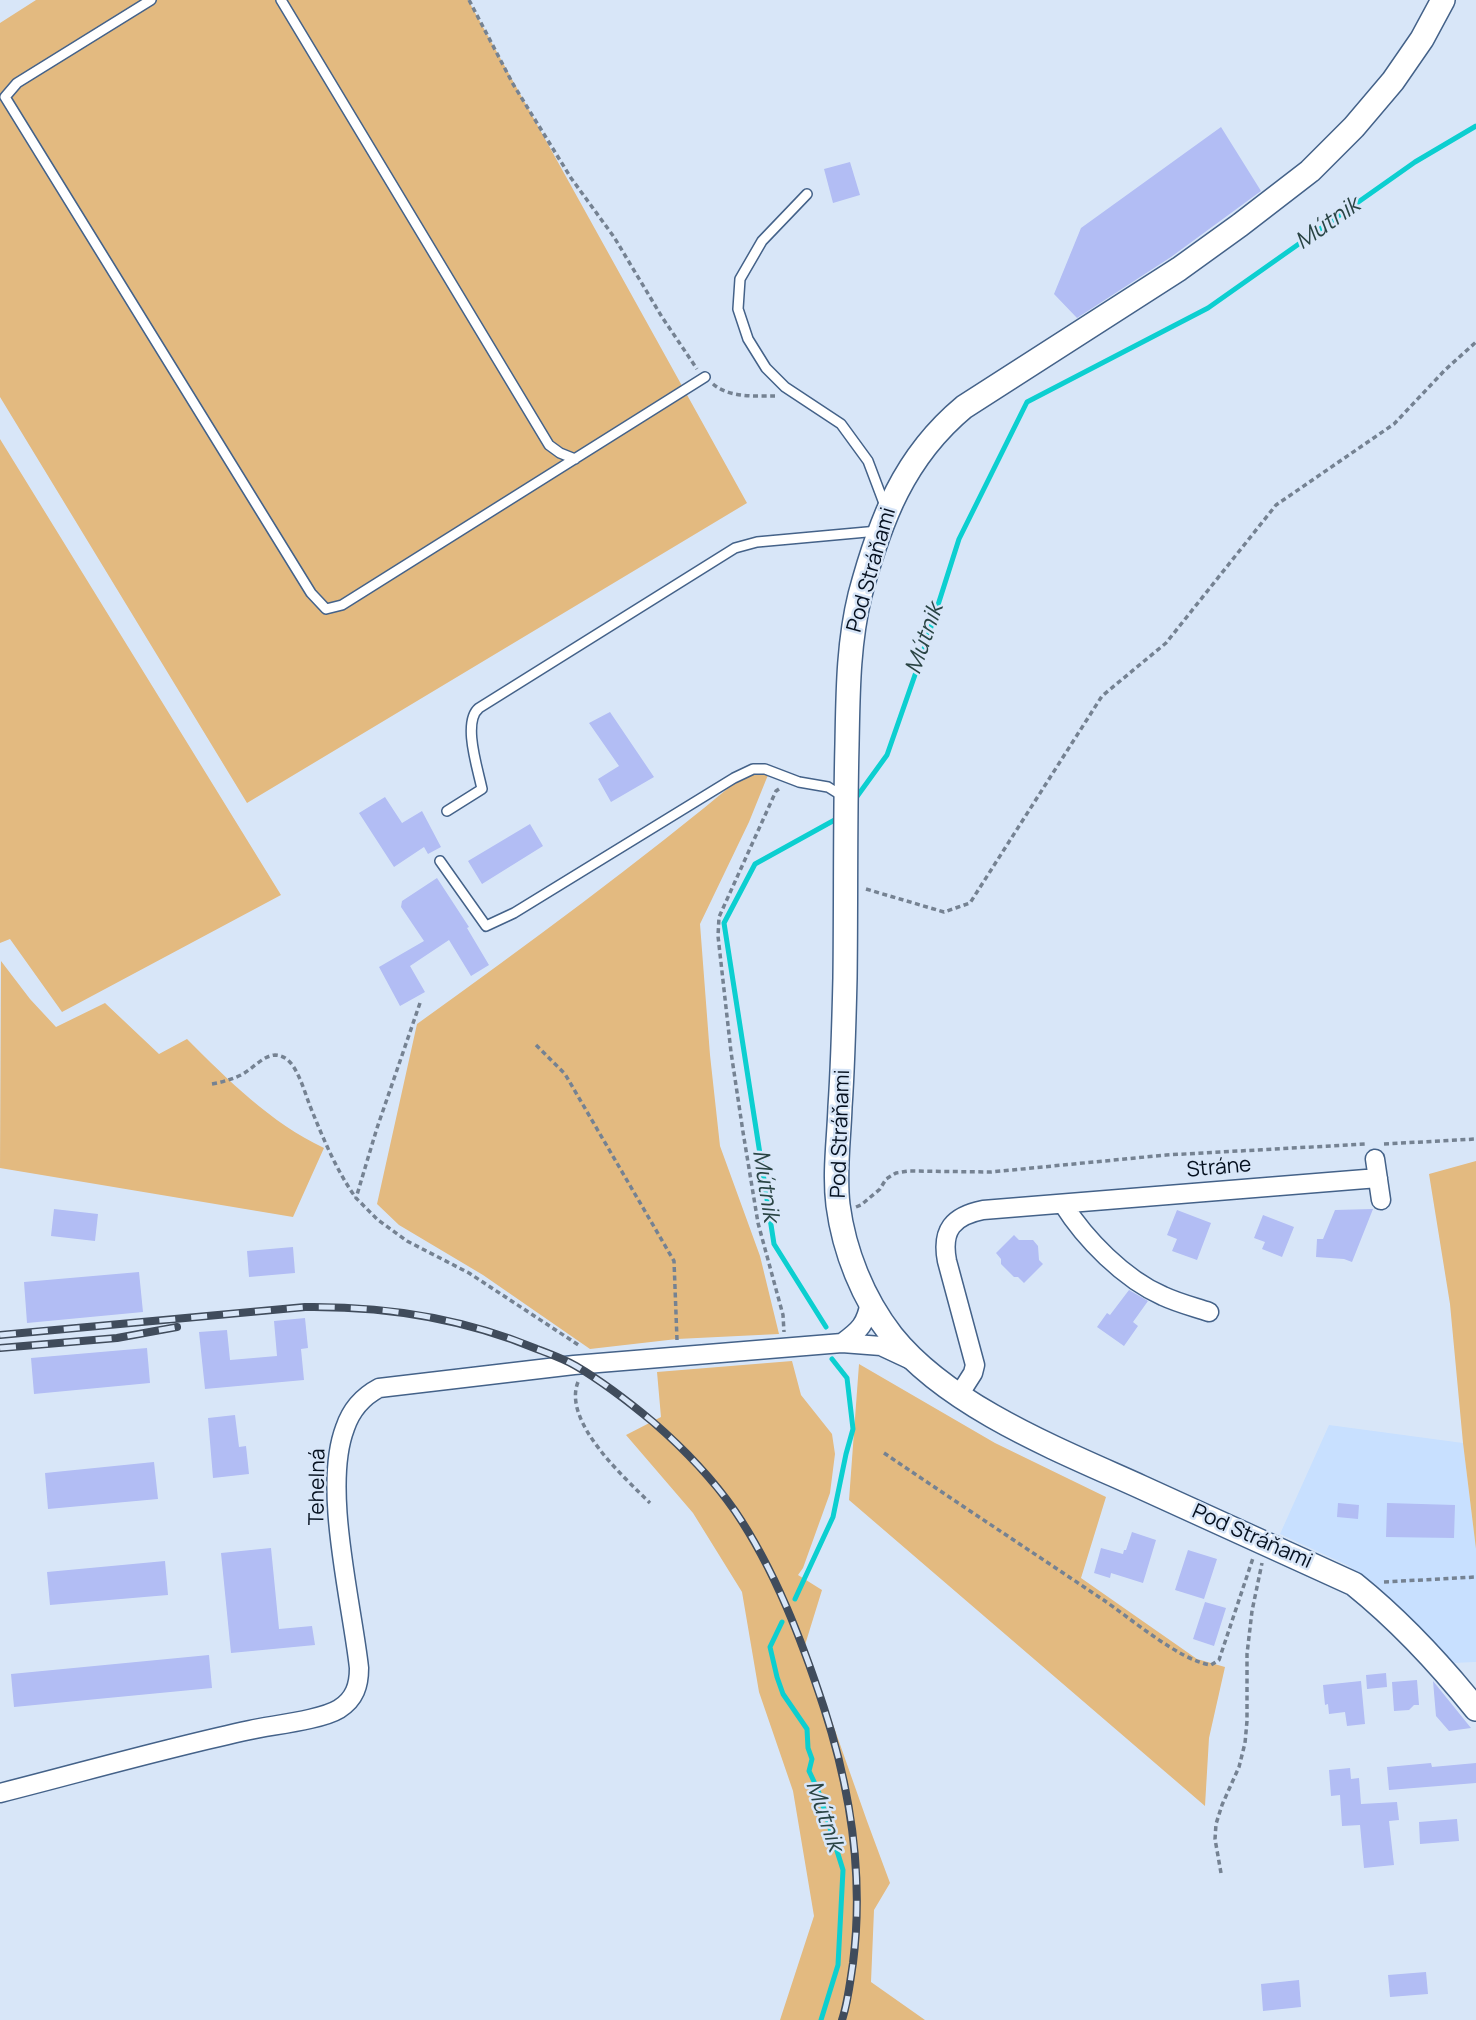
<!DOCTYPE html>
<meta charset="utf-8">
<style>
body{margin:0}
canvas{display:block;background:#d8e6f8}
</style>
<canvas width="1476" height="2020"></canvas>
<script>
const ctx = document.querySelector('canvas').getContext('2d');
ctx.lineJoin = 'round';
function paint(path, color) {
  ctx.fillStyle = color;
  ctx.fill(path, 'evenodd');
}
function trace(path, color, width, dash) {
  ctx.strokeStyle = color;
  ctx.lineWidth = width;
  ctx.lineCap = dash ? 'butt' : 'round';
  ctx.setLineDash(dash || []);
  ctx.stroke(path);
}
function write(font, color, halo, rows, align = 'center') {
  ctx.font = font + ' Manrope,sans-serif';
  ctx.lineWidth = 5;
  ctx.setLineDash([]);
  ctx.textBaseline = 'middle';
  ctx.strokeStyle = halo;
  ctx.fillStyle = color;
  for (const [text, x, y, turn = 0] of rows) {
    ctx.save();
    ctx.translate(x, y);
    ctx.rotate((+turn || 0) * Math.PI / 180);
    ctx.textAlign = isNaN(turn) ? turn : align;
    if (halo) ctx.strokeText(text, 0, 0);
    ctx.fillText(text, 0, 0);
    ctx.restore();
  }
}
const built = new Path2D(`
 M1329 1425 1463 1443 1476 1549V1662L1452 1663 1379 1587 1347 1565 1280 1534Z`);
const green = new Path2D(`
 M36 0H468L747 503 247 803 0 397V23Z
 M0 439 281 895 62 1012 10 939 0 943Z
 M759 772 768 775 749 822 700 924 710 1055 720 1146 760 1256 779 1334 677 1339 590 1349 483 1275 399 1225 377 1204 417 1024C528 944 639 863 744 775Z
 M1 961 30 999 56 1027 105 1003 159 1054 187 1039C228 1080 271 1123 324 1148L293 1217 0 1168Z
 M1476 1161V1549L1463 1443 1450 1304 1429 1174Z
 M792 1361 801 1395 832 1434 835 1454 830 1493 803 1568 798 1575 822 1590 805 1645 867 1821 890 1883 874 1910 871 1982 925 2020H780L814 1916 793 1791 759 1692 742 1592 693 1513 626 1435 661 1417 657 1372Z
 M859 1364 995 1443 1106 1497 1081 1578 1197 1659 1225 1667 1209 1738 1205 1806 849 1500Z`);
const stream = new Path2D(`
 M853 802 887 755 923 652 959 539 1027 402 1208 308 1415 162 1476 126
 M826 1327 774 1244 724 923 755 864 840 817
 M795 1599 833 1517 846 1454 853 1429 847 1378 832 1359
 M782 1622 770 1647 777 1677 783 1694 807 1729 808 1748 812 1759 809 1771 818 1790 843 1870 838 1965 821 2020`);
const building = new Path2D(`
 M1221 127 1261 191 1171 257 1077 318 1054 294 1081 228Z
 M850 162 860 195 833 203 824 169Z
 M610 712 654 777 611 802 598 779 619 766 589 723Z
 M385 797 402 823 422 811 441 847 428 854 424 847 394 867 359 813Z
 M530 824 543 846 482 884 468 861Z
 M437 878 469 927 467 928 489 965 471 976 449 940 410 966 425 992 400 1006 379 967 424 941 401 907 402 901Z
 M54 1209 98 1214 95 1241 51 1236Z
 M1373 1209 1352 1262 1344 1259 1316 1257 1317 1239H1323L1335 1210Z
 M1177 1210 1211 1223 1197 1260 1172 1251 1177 1239 1167 1235Z
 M1263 1215 1294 1227 1282 1257 1262 1249 1265 1242 1254 1238Z
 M1014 1235 1019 1240H1033L1038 1246 1039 1260 1043 1264 1024 1283 1018 1277H1014L1001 1264V1259L996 1253Z
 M293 1247 295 1273 249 1277 247 1251Z
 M139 1272 143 1312 27 1323 24 1282Z
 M1129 1290 1148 1301 1133 1322 1138 1326 1124 1346 1097 1327 1107 1313 1110 1315Z
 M305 1318 308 1348 301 1349 304 1380 205 1389 199 1332 227 1330 230 1360 277 1356 274 1321Z
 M147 1348 150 1383 34 1394 31 1358Z
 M235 1415 239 1447 246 1446 249 1474 213 1478 208 1418Z
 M154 1462 158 1499 48 1509 45 1473Z
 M1338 1503 1359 1505 1358 1519 1337 1517Z
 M1387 1503 1455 1505 1454 1538 1386 1537Z
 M1132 1532 1156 1540 1143 1583 1111 1573 1110 1578 1094 1573 1101 1548 1123 1554 1124 1550H1126Z
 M271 1548 279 1629 312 1626 315 1645 231 1653 221 1553Z
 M1188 1550 1217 1559 1204 1599 1175 1590Z
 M165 1561 168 1595 50 1605 47 1572Z
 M1205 1602 1226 1608 1214 1646 1193 1639Z
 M209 1655 212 1688 14 1707 11 1674Z
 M1386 1673 1387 1687 1367 1689 1366 1675Z
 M1417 1680 1419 1705H1414L1409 1710 1394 1711 1392 1682Z
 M1361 1681 1365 1724 1347 1726 1345 1712 1329 1714 1328 1704 1325 1705 1323 1685Z
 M1433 1681 1471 1728 1449 1731 1436 1716Z
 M1431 1763 1432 1767 1476 1763V1783L1389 1790 1387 1767Z
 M1350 1768 1351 1779 1359 1778 1361 1804 1397 1802 1399 1820 1389 1821 1394 1865 1364 1868 1360 1825 1342 1826 1340 1795 1331 1796 1329 1770Z
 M1457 1819 1459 1841 1420 1844 1419 1822Z
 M1426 1972 1428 1994 1390 1997 1388 1975Z
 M1299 1980 1301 2007 1263 2011 1261 1984Z`);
const path = new Path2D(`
 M469 0 513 84 571 178 614 237 662 317 697 369
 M713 384C729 398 756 396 776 396
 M779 789 776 791 719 917 718 936 731 1052 743 1132 758 1223 783 1315 784 1332
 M866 889 944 912 970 903 1102 696 1166 643 1276 505 1394 424 1445 370 1476 342
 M420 1003 377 1128 356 1198 378 1220 407 1241 469 1273 580 1346
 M536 1045 565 1074 674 1261 677 1340
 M212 1084C223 1082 233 1079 243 1074 253 1068 263 1056 275 1055 283 1055 289 1060 293 1066 301 1078 305 1093 310 1106 323 1138 336 1170 356 1198
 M1384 1144 1476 1139
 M856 1207 861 1205 880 1189 886 1179 896 1173 909 1171 991 1172 1166 1155 1366 1144
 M578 1382C562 1422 625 1478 650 1503
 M884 1453C956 1502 1029 1550 1102 1599 1129 1617 1180 1661 1211 1665L1219 1660 1253 1558
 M1384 1582 1476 1577
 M1221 1873 1215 1839 1216 1824 1222 1805 1239 1767 1245 1743 1247 1721V1654L1252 1611 1262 1563`);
const service = new Path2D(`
 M151 0 17 83 5 97 311 593 326 609 342 605 705 377
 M281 0 549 445 560 453 575 459
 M807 194 762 241 740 279 738 309 748 339 766 368 785 387 841 424 868 461 885 506
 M447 811 482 789C478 769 462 722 479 708L735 548 757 542 878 531
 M440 861 486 926 514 913 734 778 753 769H765L799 782 828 787 844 797`);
const minor = new Path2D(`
 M1375 1159 1381 1200
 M1063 1204C1085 1239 1124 1279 1163 1296 1178 1303 1194 1307 1209 1312
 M842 1343C860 1330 866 1324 870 1302
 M959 1395 973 1373 975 1365 947 1261C941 1230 953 1216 983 1210L1378 1178
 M0 1793C83 1772 166 1748 250 1730 273 1725 321 1720 339 1709 355 1699 359 1685 359 1668 352 1603 322 1488 345 1428 351 1410 362 1397 379 1388L574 1365 842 1343 881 1346 911 1360`);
const tertiary = new Path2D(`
 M1443 0 1422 39 1393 81 1354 127 1310 171 1240 225 1179 269 964 407C904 457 880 520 860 595 848 644 848 694 847 744 845 822 846 900 845 978 844 1021 843 1064 840 1107 839 1139 834 1172 838 1205 844 1251 863 1299 892 1336 949 1407 1059 1450 1141 1487 1212 1519 1283 1551 1354 1584 1400 1621 1439 1663 1476 1709`);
const rail = new Path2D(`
 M0 1335 305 1307C386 1306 463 1318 537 1349 550 1354 564 1359 576 1366 603 1382 629 1402 653 1422 683 1448 712 1478 735 1511 775 1570 802 1641 824 1708 851 1791 864 1876 853 1963 850 1982 848 2002 842 2020
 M0 1348 117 1338 177 1327`);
const streetNames = [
 ["Pod Stráňami",872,570,-74],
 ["Pod Stráňami",841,1134,-88],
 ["Stráne",1219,1168,-5],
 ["Tehelná",318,1487,-89],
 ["Pod Stráňami",1252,1537,24]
];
const waterNames = [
 ["Mútnik",1328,224,-35],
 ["Mútnik",925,639,-71],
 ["Mútnik",765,1186,81],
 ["Mútnik",824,1816,71]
];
paint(built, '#c8e0ff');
paint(green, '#e3ba80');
trace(stream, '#0ccfd0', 5);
paint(building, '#b2bdf4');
trace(service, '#446289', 12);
trace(minor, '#446289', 21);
trace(tertiary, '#446289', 26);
trace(path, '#758292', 3.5, [5, 3.5]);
trace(service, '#fff', 9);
trace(minor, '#fff', 18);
trace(tertiary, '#fff', 23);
trace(rail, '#404c5c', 8);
trace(rail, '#d8e6f8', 5, [16]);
write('21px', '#05101f', '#d8e6f8', streetNames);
write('italic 23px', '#2a4444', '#d8e6f8', waterNames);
</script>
